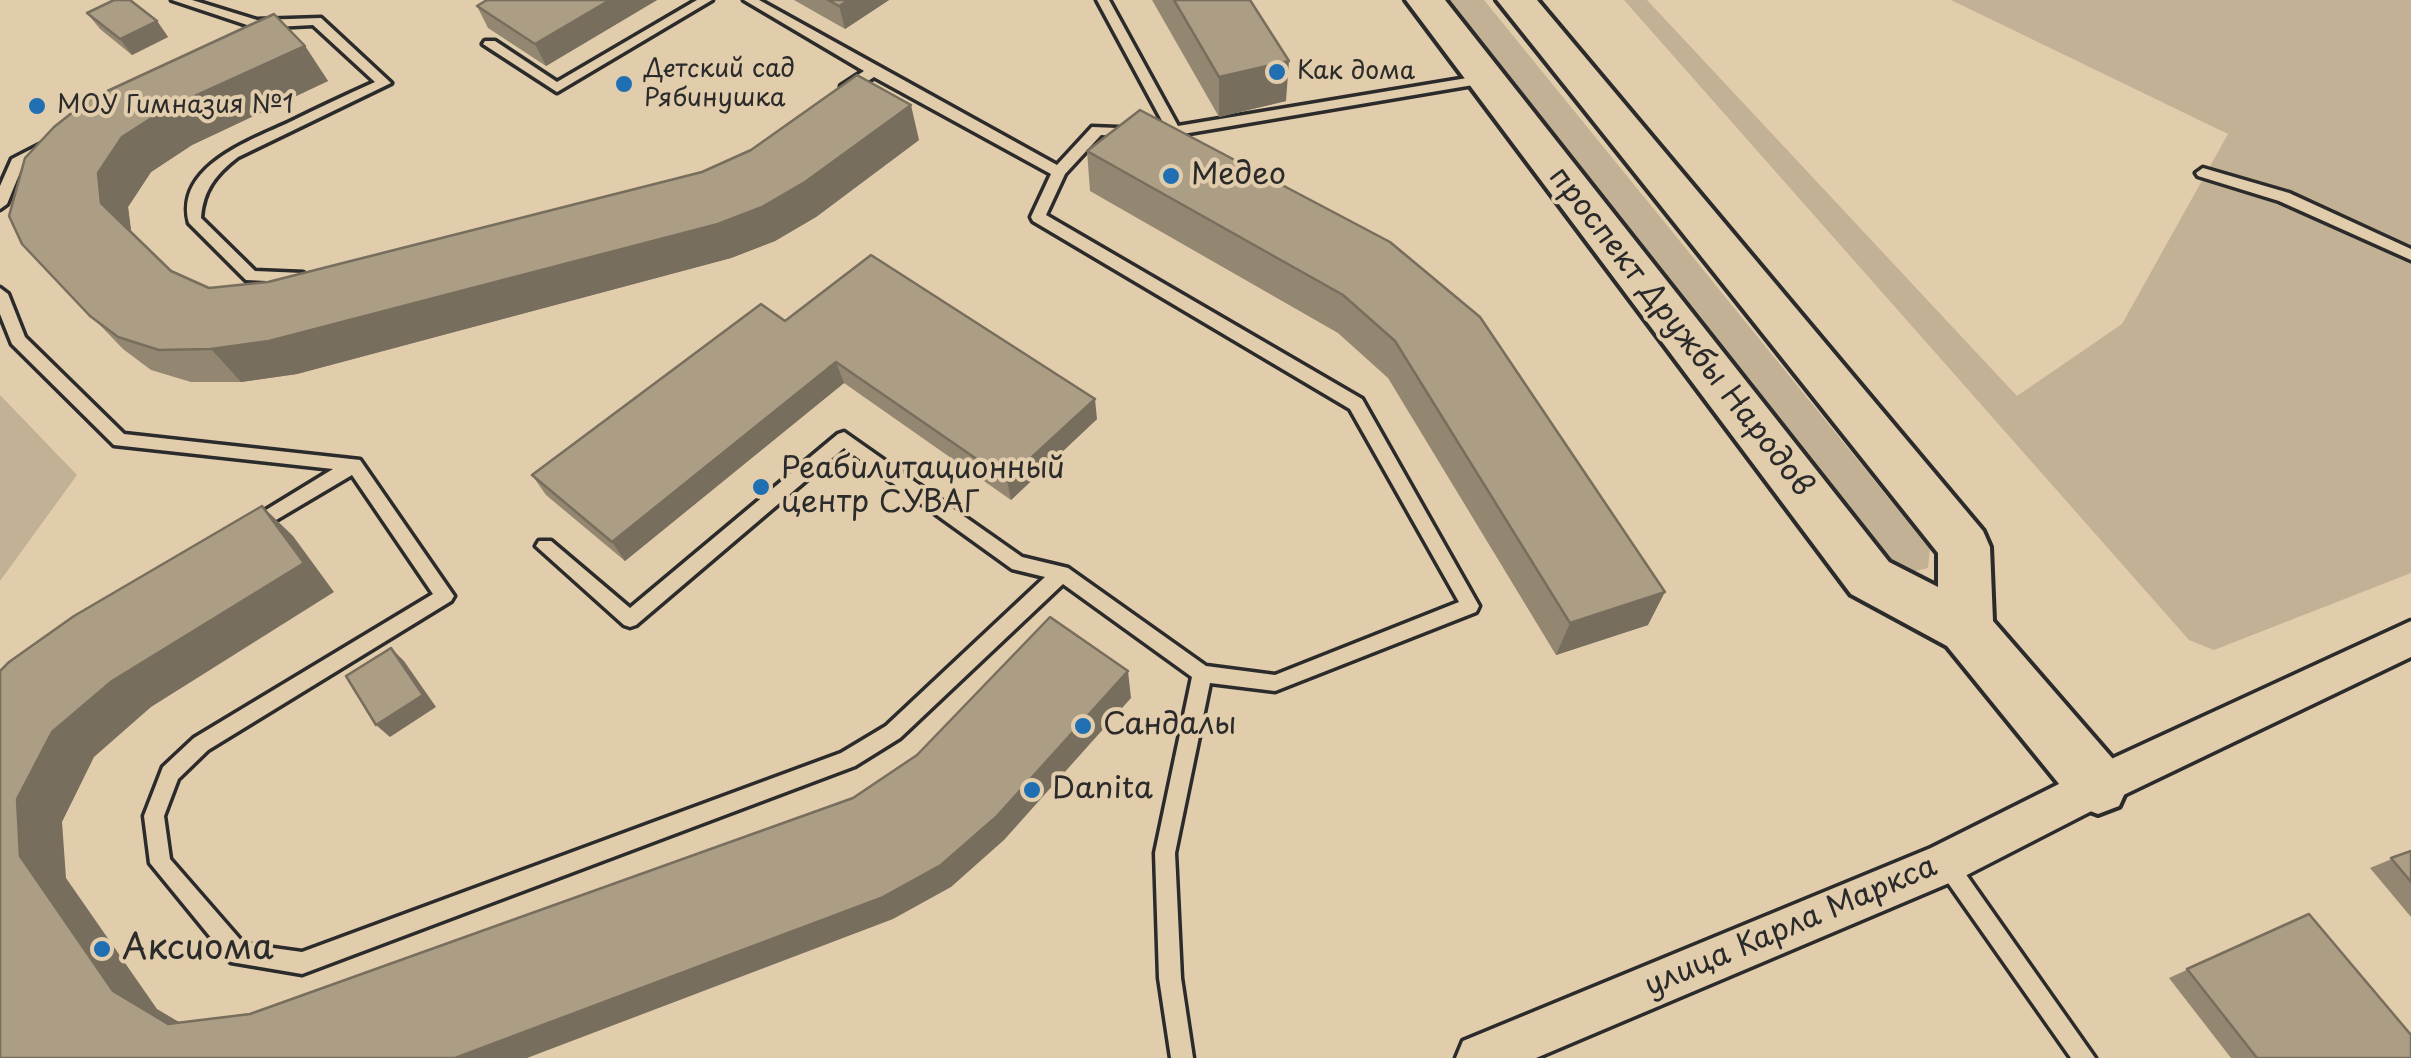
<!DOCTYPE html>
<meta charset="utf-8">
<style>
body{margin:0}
canvas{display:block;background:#e1ccab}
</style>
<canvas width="2411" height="1058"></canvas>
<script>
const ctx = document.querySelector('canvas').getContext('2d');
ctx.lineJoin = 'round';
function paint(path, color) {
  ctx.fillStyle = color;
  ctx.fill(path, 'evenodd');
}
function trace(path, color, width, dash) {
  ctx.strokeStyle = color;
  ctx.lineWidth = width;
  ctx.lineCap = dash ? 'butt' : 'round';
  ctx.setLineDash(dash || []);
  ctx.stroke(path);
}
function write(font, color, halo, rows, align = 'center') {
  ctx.font = font + ' "Playpen Sans",sans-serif';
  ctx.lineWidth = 8;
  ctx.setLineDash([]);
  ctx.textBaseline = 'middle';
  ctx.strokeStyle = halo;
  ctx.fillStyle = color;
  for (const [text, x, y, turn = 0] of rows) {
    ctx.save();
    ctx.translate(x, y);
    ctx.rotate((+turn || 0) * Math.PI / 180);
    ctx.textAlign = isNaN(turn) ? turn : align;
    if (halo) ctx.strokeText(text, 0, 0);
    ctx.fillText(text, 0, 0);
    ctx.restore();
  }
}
const green = new Path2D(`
 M1442 0H1484L1930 549 1928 568 1907 573 1889 566Z
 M1624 0H1647L2017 396 2122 324 2228 134 1951 0H2411V573L2214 650 2189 640Z
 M0 395 77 475 0 581Z`);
const lane = new Path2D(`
 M172 0H192L257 20 321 18 391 83 238 157C216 174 203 190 201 218L255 271 303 273 311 279 308 283 246 280 189 223C174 166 252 140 290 122 318 108 346 95 375 82L313 25 256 28Z
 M697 0H712L557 92 483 44 485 41H495L557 82Z
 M744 0H759L1057 165 1092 127 1142 129V135L1137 137 1101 135 1065 174 1046 215 1362 399 1479 606 1476 612 1275 691 1210 683 1175 853 1181 978 1193 1058H1171L1159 978 1155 853 1192 677 1063 584 900 738 855 766 302 974 231 962 150 863 144 816 163 767 194 738 433 594 352 475 254 533 248 531 245 526 248 521 333 469 114 445 12 344 0 314V288L8 294 25 337 124 434 360 460 454 596 451 601 208 750 178 779 164 816 170 859 244 944 302 952 841 753 886 726 1045 577 1012 569 844 448 636 625 630 627 624 625 536 546 539 541H551L630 608 838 434 844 432 1022 557 1068 568 1206 666 1275 675 1459 602 1350 409 1033 221 1031 217 1051 174 874 77 851 92H841V86L864 71Z
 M1097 0H1109L1178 126 1485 75 1492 79 1485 83 1183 134C1178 140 1161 139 1156 133L1166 128Z
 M49 140 54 142V148L23 165 7 204 0 209V186L12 159Z
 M2203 168 2289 193 2411 249V260L2279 201 2198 176 2196 173Z
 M1946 853 1953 856 2095 1058H2071L1939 870 1936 863 1939 856Z`);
const street = new Path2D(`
 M2411 621V657L2113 800 1961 878 1536 1058H1456L1463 1041 1931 848 2083 772Z`);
const secondary = new Path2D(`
 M1406 0H1445L1889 562 1938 587V553L1497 0H1537L1983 531 1990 547 1993 621 2119 766 2128 786 2119 806 2098 814 2077 806 1947 646 1851 594Z`);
const wall = new Path2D(`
 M487 0H657L546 66 488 28 477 6Z
 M794 0H889L845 29Z
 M1152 0H1250L1286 101 1219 117Z
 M87 13 157 21 168 37 132 55 100 29Z
 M305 46 328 81 192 145 151 172 128 207 131 232 171 271 209 288 268 282 919 140 816 217 775 241 731 258 297 374 241 382H191L151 370 123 349 22 244Z
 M1087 151 1390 242 1648 625 1556 655 1388 378 1338 333 1090 191Z
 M785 321 1097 419 1011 500 844 383 625 561 546 495 532 475Z
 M2411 851V917L2370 868Z
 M2309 914 2411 1058H2231L2169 978Z`);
const shadedWall = new Path2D(`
 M610 0H657L546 66 535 44Z
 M849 0H889L845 29 839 6Z
 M157 21 168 37 132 55 120 39Z
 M305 46 328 81 192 145 151 172 128 207 132 237 101 203 98 173 122 137 164 110Z
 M1289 61 1286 101 1219 117V77Z
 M911 105 919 140 816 217 775 241 731 258 297 374 241 382 211 349Z
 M836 362 844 383 625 561 612 542Z
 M1095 399 1097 419 1011 500 1007 480Z
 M262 506 293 536 334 592 151 707 94 757 62 822 66 878 157 1009 211 1041 168 1024 113 991 20 856 17 799 52 732Z
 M1665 592 1648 625 1556 655 1570 623Z
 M391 648 404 661 436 707 390 737 376 725Z
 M1128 671 1131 698 1004 840 951 887 893 919 527 1058H455Z`);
const building = new Path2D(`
 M114 0H130L157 21 120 39 87 13Z
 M487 0H610L535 44 477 6Z
 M828 0H849L839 6Z
 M1174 0H1250L1289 61 1219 77Z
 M274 14 305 46 164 110 122 137 98 173 101 203 171 271 209 288 268 282 702 172 751 150 857 75 911 105 805 182 762 207 718 224 269 341 211 349 159 350 118 337 90 316 22 244 9 216 25 158 54 127 88 100Z
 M1140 110 1390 242 1480 317 1665 592 1570 623 1395 341 1343 295 1087 151Z
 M871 255 1095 399 1007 480 836 362 612 542 532 475 761 304 785 321Z
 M262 506 304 563 112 681 52 732 17 799 20 856 113 991 168 1024 250 1014 853 798 917 755 1050 617 1128 671 996 817 941 865 881 898 455 1058H0V671L9 662 74 616Z
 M391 648 423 695 376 725 346 676Z
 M2411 851V882L2391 858Z
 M2309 914 2411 1035V1058H2257L2187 969Z`);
const markers = [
 [1277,72,10,"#1f6fb2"],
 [624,84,10,"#1f6fb2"],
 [37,106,10,"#1f6fb2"],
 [1171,176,10,"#1f6fb2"],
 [761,487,10,"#1f6fb2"],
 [1083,726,10,"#1f6fb2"],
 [1032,790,10,"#1f6fb2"],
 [102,949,10,"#1f6fb2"]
];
const farPoinames = [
 ["Детский сад",644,70],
 ["Рябинушка",644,99],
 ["Как дома",1297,72],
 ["МОУ Гимназия №1",57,106]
];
const poiNames = [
 ["Медео",1191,176],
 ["Реабилитационный",781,470],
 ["центр СУВАГ",781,504],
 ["Сандалы",1103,726],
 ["Danita",1052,790]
];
const streetNames = [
 ["проспект Дружбы Народов",1680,332,52],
 ["улица Карла Маркса",1791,927,-23]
];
const nearPoinames = [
 ["Аксиома",122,949]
];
paint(green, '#c3b196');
trace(lane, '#2b2b2b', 7);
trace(street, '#2b2b2b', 7);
trace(secondary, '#2b2b2b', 8);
paint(lane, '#e1ccab');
paint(street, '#e1ccab');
paint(secondary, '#e1ccab');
paint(wall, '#948772');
paint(shadedWall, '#786e5d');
paint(building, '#ac9d85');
trace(building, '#786e5d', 2.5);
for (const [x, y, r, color] of markers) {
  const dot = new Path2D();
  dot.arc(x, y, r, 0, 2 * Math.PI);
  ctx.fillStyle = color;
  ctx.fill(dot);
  trace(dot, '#e1ccab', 4);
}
write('25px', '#2b2b2b', '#e1ccab', farPoinames, 'left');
write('30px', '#2b2b2b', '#e1ccab', poiNames, 'left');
write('30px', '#2b2b2b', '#e1ccab', streetNames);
write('35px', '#2b2b2b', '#e1ccab', nearPoinames, 'left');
</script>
